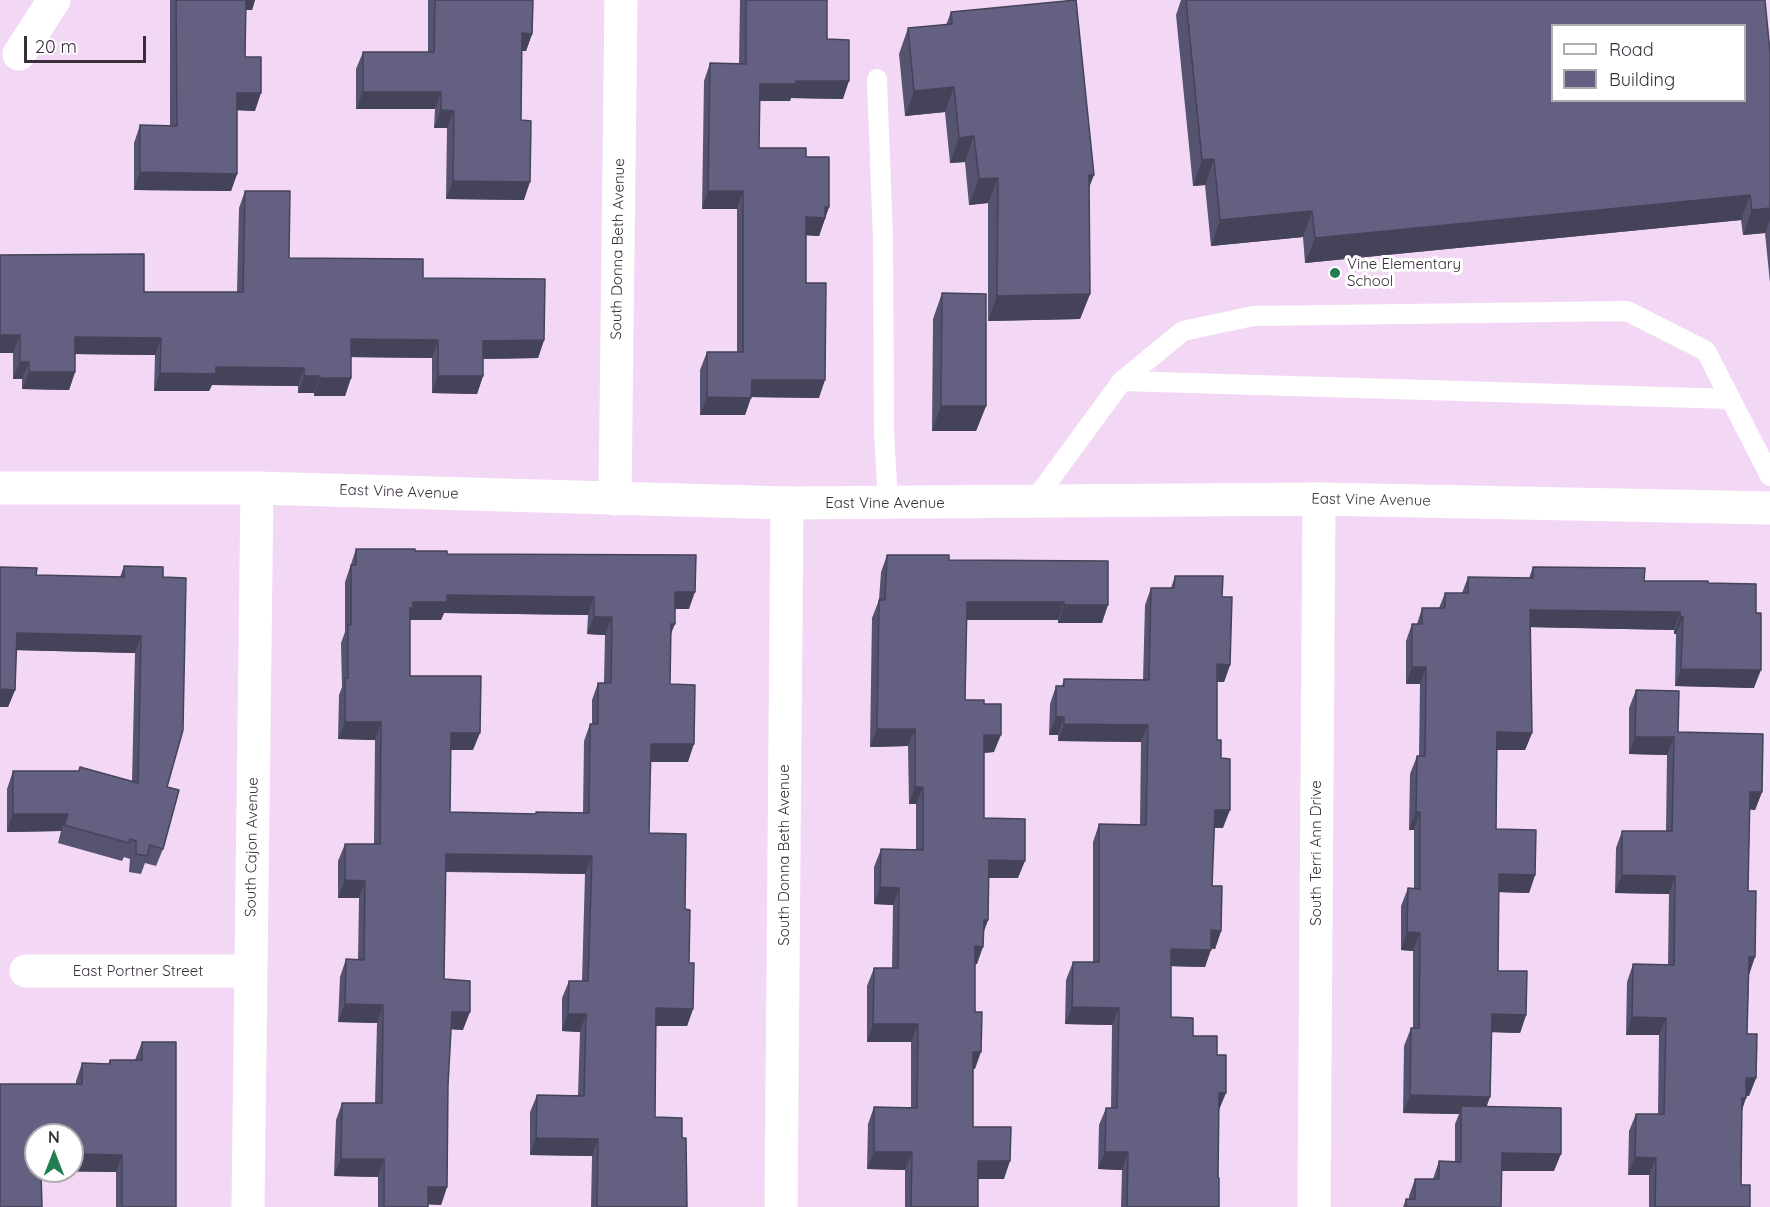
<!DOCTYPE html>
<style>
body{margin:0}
#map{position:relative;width:1770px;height:1207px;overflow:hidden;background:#f3d8f6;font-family:Quicksand,sans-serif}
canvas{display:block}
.legend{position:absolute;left:1551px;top:24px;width:195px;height:78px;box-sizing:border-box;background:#fff;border:2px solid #b0acb1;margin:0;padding:8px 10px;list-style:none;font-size:18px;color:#392f3b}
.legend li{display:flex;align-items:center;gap:12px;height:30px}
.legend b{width:30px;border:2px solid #b0acb1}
.north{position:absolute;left:24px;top:1123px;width:60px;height:60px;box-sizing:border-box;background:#fff;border:2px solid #b0acb1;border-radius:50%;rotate:0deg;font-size:16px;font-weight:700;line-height:24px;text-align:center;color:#392f3b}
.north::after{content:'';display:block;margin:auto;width:21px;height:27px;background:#237d52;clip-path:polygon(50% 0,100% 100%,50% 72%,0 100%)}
.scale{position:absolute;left:24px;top:36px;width:122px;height:27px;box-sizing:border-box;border:3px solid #392f3b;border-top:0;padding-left:8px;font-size:18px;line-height:21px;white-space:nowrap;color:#392f3b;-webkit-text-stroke:4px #fff;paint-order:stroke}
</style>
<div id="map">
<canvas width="1770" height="1207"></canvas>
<ul class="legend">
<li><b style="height:8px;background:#fff"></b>Road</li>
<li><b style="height:16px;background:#636081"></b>Building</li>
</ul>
<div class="north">N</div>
<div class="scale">20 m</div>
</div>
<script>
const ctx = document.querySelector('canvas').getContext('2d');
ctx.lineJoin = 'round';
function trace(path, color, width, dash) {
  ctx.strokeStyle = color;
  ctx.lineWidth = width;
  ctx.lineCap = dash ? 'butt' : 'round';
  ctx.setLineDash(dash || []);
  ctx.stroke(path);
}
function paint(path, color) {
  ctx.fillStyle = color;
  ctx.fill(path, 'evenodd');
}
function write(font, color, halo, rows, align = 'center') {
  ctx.font = font + ' Quicksand,sans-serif';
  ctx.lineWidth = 6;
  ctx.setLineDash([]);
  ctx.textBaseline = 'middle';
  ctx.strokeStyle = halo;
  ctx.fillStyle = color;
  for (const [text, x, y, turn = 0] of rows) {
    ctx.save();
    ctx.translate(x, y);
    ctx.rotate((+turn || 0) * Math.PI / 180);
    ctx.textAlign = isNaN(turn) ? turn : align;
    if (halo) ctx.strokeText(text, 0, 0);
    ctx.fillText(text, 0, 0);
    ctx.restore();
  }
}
const lane = new Path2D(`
 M877 79 883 239 884 431 888 503
 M1122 381 1731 399
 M1034 501 1122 381 1183 331 1253 316 1627 311 1706 351 1770 476`);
const street = new Path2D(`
 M19 54 54 0
 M615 499 621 0
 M26 971H250
 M248 1207 257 488
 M781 1207 787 503
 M1314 1207 1319 499`);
const secondary = new Path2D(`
 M0 488H257L787 503 1319 499 1770 508`);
const wall = new Path2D(`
 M170 0H255L252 10H246L245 57 255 111 237 110V174L231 191 134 190V143L140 125 170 126Z
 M428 0H533L532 34 526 51H522L521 120 524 200 446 199 447 128H434L435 109H356V69L363 52H428Z
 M740 0H827V39L843 99 791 98 790 101H760L759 148 806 157 829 207 819 236 806 235V283L819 398 751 397 745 415H700V370L707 352H737V209H702L704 81 710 63 739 64Z
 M1181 0H1765L1770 52V283L1765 233 1743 235 1741 220 1305 263 1303 237 1211 246 1205 185 1193 186 1176 15Z
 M951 12 1089 188 1090 294 1080 319 988 321V203L969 205 965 162 950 163 945 112 905 116 899 54 908 28 946 25Z
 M245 191 289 258 423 278 544 340 538 358 483 359V376L477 394 432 393V358L351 357V378L345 396H314V393H298V386L212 385 209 391H154L155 355 75 354V372L69 390 22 389V379H13V353H0V255L144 292H237L239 208Z
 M942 293 986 406 976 431H932L933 319Z
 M356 549 415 551 447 554 689 609H675L671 635 670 684 688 762H650L649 833 685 909 693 1009 687 1026H656L655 1117 682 1138 687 1207H591L592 1156 530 1155V1112L537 1095H578L580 1032 562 1031V998L569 981H582L585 874 445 872 444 979 463 1030 451 1029 448 1085 447 1187 441 1205 428 1204V1207H378V1177L334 1176 336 1120 342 1103H375L377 1023 338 1022 340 977 346 959 358 960 359 898H338V861L345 844H374L375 740 338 739 339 695 342 687 341 643 345 632V582ZM444 613 588 615 587 634 605 635 604 683H598L592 700V724H590L584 741 583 813 536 812V814L450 812 451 750H473L410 676V620H441Z
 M887 555 949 560 1108 561 1102 623H1058V620H966L965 700 984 704 994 752 984 753V818L1018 878H989L988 920 983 933 977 964H975V1069H973V1127L1004 1179H978V1207H905V1170L867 1169 868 1124 874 1107H911V1042H867V986L874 968H892L893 905 874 904V867L881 849 916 850V804H909L908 746 870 747 872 618 879 600 881 572Z
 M124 566 163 567 167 787 163 849 156 866 145 863 141 874 129 872 130 859 124 857 122 861 58 843 61 831 7 832V789L13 771 132 782 135 653 16 650 15 690 8 707H0L36 575 120 577Z
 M1533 567 1644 581 1708 583 1754 688 1675 686 1676 634H1674V630L1530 627 1532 733 1525 750H1497L1496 829 1535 875 1529 893 1499 892 1498 971 1526 1015 1520 1033 1492 1032 1487 1106 1554 1171H1501V1207H1403L1406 1199H1409V1196L1415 1179H1433L1439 1161 1455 1162V1124L1459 1114 1403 1113 1404 1046 1411 1028H1413V951L1401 950V906L1408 888 1414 889V830H1409L1410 774 1417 756H1419L1420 684H1406V641L1412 624H1417L1422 608H1439L1445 593H1462L1468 577 1529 578Z
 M1175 576 1222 597 1230 665 1224 682H1217V740L1223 828H1214L1212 886 1221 931 1215 949 1211 948 1205 967 1171 966V1017L1217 1055 1219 1110 1218 1178 1219 1207H1121L1122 1170 1098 1169 1099 1125 1106 1108H1111L1112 1025 1065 1024 1066 980 1073 962H1093V842L1099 824 1140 825 1141 742 1058 741V735H1049L1050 704 1056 686H1062L1064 679 1143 680 1145 605 1151 588H1171Z
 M1636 690 1678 732 1762 792 1755 810 1750 809 1748 891 1749 975 1747 1034 1756 1078 1749 1096H1746L1742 1110 1741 1185 1750 1207H1649V1175H1628L1629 1131 1636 1114H1658L1659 1035H1626L1627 982 1633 964 1668 965 1669 894 1615 893 1616 848 1622 831H1666L1667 755 1629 754V708Z
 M142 1042 176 1207H116V1172L46 1171H72V1135L0 1207 76 1084V1081L82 1063 108 1064 110 1060H135Z`);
const shadedWall = new Path2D(`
 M244 0H255L252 10H240Z
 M522 33 532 34 526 51H515Z
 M796 81H849L843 99 791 98 790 101H754L760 84Z
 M954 87 945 112 905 116 914 91Z
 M363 92H441L435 109H356Z
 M237 93H261L255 111 231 110Z
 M441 110 454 111 447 128H434Z
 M974 136 965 162 950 163 959 138Z
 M1214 159 1205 185 1193 186 1202 160Z
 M140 172 237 174 231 191 134 190Z
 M1089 175H1094L1084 201Z
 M998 178 988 203 969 205 979 179Z
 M453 181 530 182 524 200 446 199Z
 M708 191H743L737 209H702Z
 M1750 195 1741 220 1305 263 1315 238Z
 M825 207H829L819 236 800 235 806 217Z
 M1770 208V219L1765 233 1743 235 1752 210Z
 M1312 211 1303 237 1211 246 1220 220Z
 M1090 294 1080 319 988 321 997 296Z
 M0 335H20L13 353H0Z
 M75 337 161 338 155 355 69 354Z
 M351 339 438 340 432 358 345 357Z
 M544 340 538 358 477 359 483 341Z
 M20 362H29L22 379H13Z
 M216 367 304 368 298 386 212 385 209 391H154L160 373Z
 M29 372H75L69 390 22 389Z
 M304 376H320L314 393H298Z
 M438 376H483L477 394 432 393Z
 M320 378H351L345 396H314Z
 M752 380H825L819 398 745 397Z
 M707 397 751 398 745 415H700Z
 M941 406H986L976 431H932Z
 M675 592H695L689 609H669Z
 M447 595 594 597 588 615 444 613 441 620H409L410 608 413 602Z
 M967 602H1064L1058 620H960Z
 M1064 605H1108L1102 623H1058Z
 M1530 610 1680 612 1674 630 1524 627Z
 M594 617H612L605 635 587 634Z
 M1680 617H1683L1676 634H1674Z
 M671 624H675L668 641Z
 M17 633 141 636 135 653 10 650Z
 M1217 664 1230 665 1224 682H1211Z
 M1412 667H1426L1420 684H1406Z
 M1681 669 1761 670 1754 688 1675 686Z
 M0 689 15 690 8 707H0Z
 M1056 717H1064L1058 735H1049Z
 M345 722H381L375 740 338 739Z
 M1064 724 1148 725 1141 742 1058 741Z
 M877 729H915L908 746 870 747Z
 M1497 732 1532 733 1525 750H1491Z
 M451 733H480L473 750H444Z
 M984 735H1001L994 752 977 753Z
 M1635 737H1674L1667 755 1629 754Z
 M651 744H694L688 762H644Z
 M915 787H923L916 804H909Z
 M1750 792H1762L1755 810 1744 809Z
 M1215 810H1230L1223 828H1208Z
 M1416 812H1420L1414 830H1409Z
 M13 814H68L61 831 7 832Z
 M446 854 592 856 585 874 439 871Z
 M989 860 1025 861 1018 878H982Z
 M1499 874 1535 875 1529 893 1493 892Z
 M1622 875 1675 876 1669 894 1615 893Z
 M345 880 365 881 359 898H338Z
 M880 887 899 888 893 905 874 904Z
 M984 920H988L982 937Z
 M1211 930 1221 931 1215 949 1205 948Z
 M1407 932 1420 933 1413 951 1401 950Z
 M975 946 983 947 977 964H968Z
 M1171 949 1211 950 1205 967 1164 966Z
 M1749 957H1755L1749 975Z
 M345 1004 383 1005 377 1023 338 1022Z
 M1072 1007 1119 1008 1112 1025 1065 1024Z
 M656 1008 693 1009 687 1026H649Z
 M452 1012H470L463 1030 446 1029Z
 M568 1014H586L580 1032 562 1031Z
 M1492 1014 1526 1015 1520 1033 1486 1032Z
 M1632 1017 1666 1018 1659 1035H1626Z
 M873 1024H918L911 1042H867Z
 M973 1052H981L975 1069H967Z
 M1746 1078H1756L1749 1096H1740Z
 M1219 1093H1226L1219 1110H1212Z
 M1410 1095 1490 1097 1484 1114 1461 1106 1459 1114 1403 1113Z
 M1742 1098H1746L1740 1116Z
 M536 1138 598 1139 592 1156 530 1155Z
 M874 1152H912L905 1170 867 1169Z
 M1105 1152H1128L1122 1170 1098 1169Z
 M1502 1153 1561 1154 1554 1171H1495Z
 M72 1154 122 1155 116 1172 47 1171H72Z
 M1635 1157 1656 1158 1649 1175H1628Z
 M341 1159H384L378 1177 334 1176Z
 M978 1161H1010L1004 1179H972Z
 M428 1187H447L441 1205 422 1204Z`);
const building = new Path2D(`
 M176 0H246L245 57H261V93H237V174L140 172V125L177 126Z
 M435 0H533L532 34 522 33 521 120 531 121 530 182 453 181 454 111 441 110V92H363V52H434Z
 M746 0H827V39L849 40V81H796V84H760L759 148H806V157H829V207H825V218L806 217V283H826L825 380H752L751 398 707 397V352H743V191H708L710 63 746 64Z
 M1076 0 1094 175H1089L1090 294 997 296 998 178 979 179 974 136 959 138 954 87 914 91 908 28 952 24 951 12Z
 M1186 0H1765L1770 52V208L1752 210 1750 195 1315 238 1312 211 1220 220 1214 159 1202 160ZM1552 26H1744V100H1552Z
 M245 191H290L289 258 423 259V278L545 279 544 340 483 341V376H438V340L351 339V378H320V376H304V368L216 367V374L160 373 161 338 75 337V372H29V362H20V335H0V255L144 254V292H243Z
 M942 293 986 294V406H941Z
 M356 549H415V551H447V554L696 555 695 592H675V624H671L670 684 695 685 694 744H651L649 833 686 834 685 909 690 910 689 963H694L693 1009 656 1008 655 1117 682 1118V1138H686L687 1207H597L598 1139 536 1138 537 1095 584 1096 586 1014H568L569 981H588L592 856 446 854 444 979 470 981V1012H452L448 1085 447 1187H428V1207H384V1159H341L342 1103H382L383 1005 345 1004 346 959 364 960 365 881 345 880V844H380L381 722H345V678H348V625H351V565H356ZM447 595 594 597V617H612L611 683H598V724H590L589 813 536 812V814L450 812 451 733H480L481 676H410V608H413V602H447Z
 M887 555H949V560L1108 561V605H1064V602H967L965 700H984V704H1001V735H984V818L1025 819V861L989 860 988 920H984L983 947 975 946V1012H982L981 1052H973V1127H1011L1010 1161H978V1207H911L912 1152H874V1107L917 1108 918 1024H873L874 968H898L899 888 880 887 881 849 923 850V787H915V729H877L879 600H885Z
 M124 566 163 567V577L186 578 183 730 167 787 179 790 163 849 150 845 147 856 136 854V841L130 839 129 843 64 825 68 814H13V771H79L80 767 138 783 141 636 17 633 15 690 0 689V567L37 568 36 575 124 577Z
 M1533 567 1645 568 1644 581H1708V583L1756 584V613H1761V670L1681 669 1683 617H1680V612L1530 610 1532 733 1497 732 1496 829 1536 830 1535 875 1499 874 1498 971H1527L1526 1015 1492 1014 1490 1097 1410 1095 1411 1028H1419L1420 933 1407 932 1408 888 1420 889V812H1416L1417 756H1425L1426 667H1412V624H1422V608H1445V593H1468V577L1533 578Z
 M1175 576H1223L1222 597H1232L1230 665 1217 664V740H1221V758L1230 759V810H1215L1212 886H1222L1221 931 1211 930V950L1171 949V1017L1193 1018V1036H1217V1055H1226V1093H1219L1218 1178H1219V1207H1127L1128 1152H1105L1106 1108H1117L1119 1008 1072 1007 1073 962H1099V824L1146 825 1148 725 1064 724V717H1056V686H1064V679L1149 680 1151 588H1174Z
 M1636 690 1679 691 1678 732 1763 734 1762 792H1750L1748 891H1756L1755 957H1749L1747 1034H1757L1756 1078H1746V1098H1742L1741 1185H1750V1207H1655L1656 1158 1635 1157 1636 1114H1664L1666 1018 1632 1017 1633 964 1674 965 1675 876 1622 875V831H1672L1674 737H1635Z
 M142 1042H176V1207H122V1155L72 1154V1135H36V1171H41L42 1207H0V1084H82V1063L110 1064V1060H142Z
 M1461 1106 1561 1108V1154L1502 1153 1501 1207H1406V1199H1415V1179H1439V1161L1461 1162Z`);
const markers = [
 [1335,273,6,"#237d52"]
];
const streetNames = [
 ["South Donna Beth Avenue",618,249,-89],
 ["East Vine Avenue",399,492,2],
 ["East Vine Avenue",1371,500,1],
 ["East Vine Avenue",885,503],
 ["South Cajon Avenue",252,847,-89],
 ["South Terri Ann Drive",1316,853,-90],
 ["South Donna Beth Avenue",784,855,-90],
 ["East Portner Street",138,971]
];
const poiNames = [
 ["Vine Elementary",1347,264],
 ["School",1347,281]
];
trace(lane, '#fff', 20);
trace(street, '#fff', 33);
trace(secondary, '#fff', 33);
paint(wall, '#55536f');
paint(shadedWall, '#45435a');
paint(building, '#636081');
trace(building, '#45435a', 1.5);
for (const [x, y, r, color] of markers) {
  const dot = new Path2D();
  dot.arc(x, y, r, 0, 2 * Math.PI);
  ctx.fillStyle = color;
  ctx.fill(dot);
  trace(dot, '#fff', 2);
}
write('15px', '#392f3b', '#fff', streetNames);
write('15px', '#392f3b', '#fff', poiNames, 'left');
</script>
